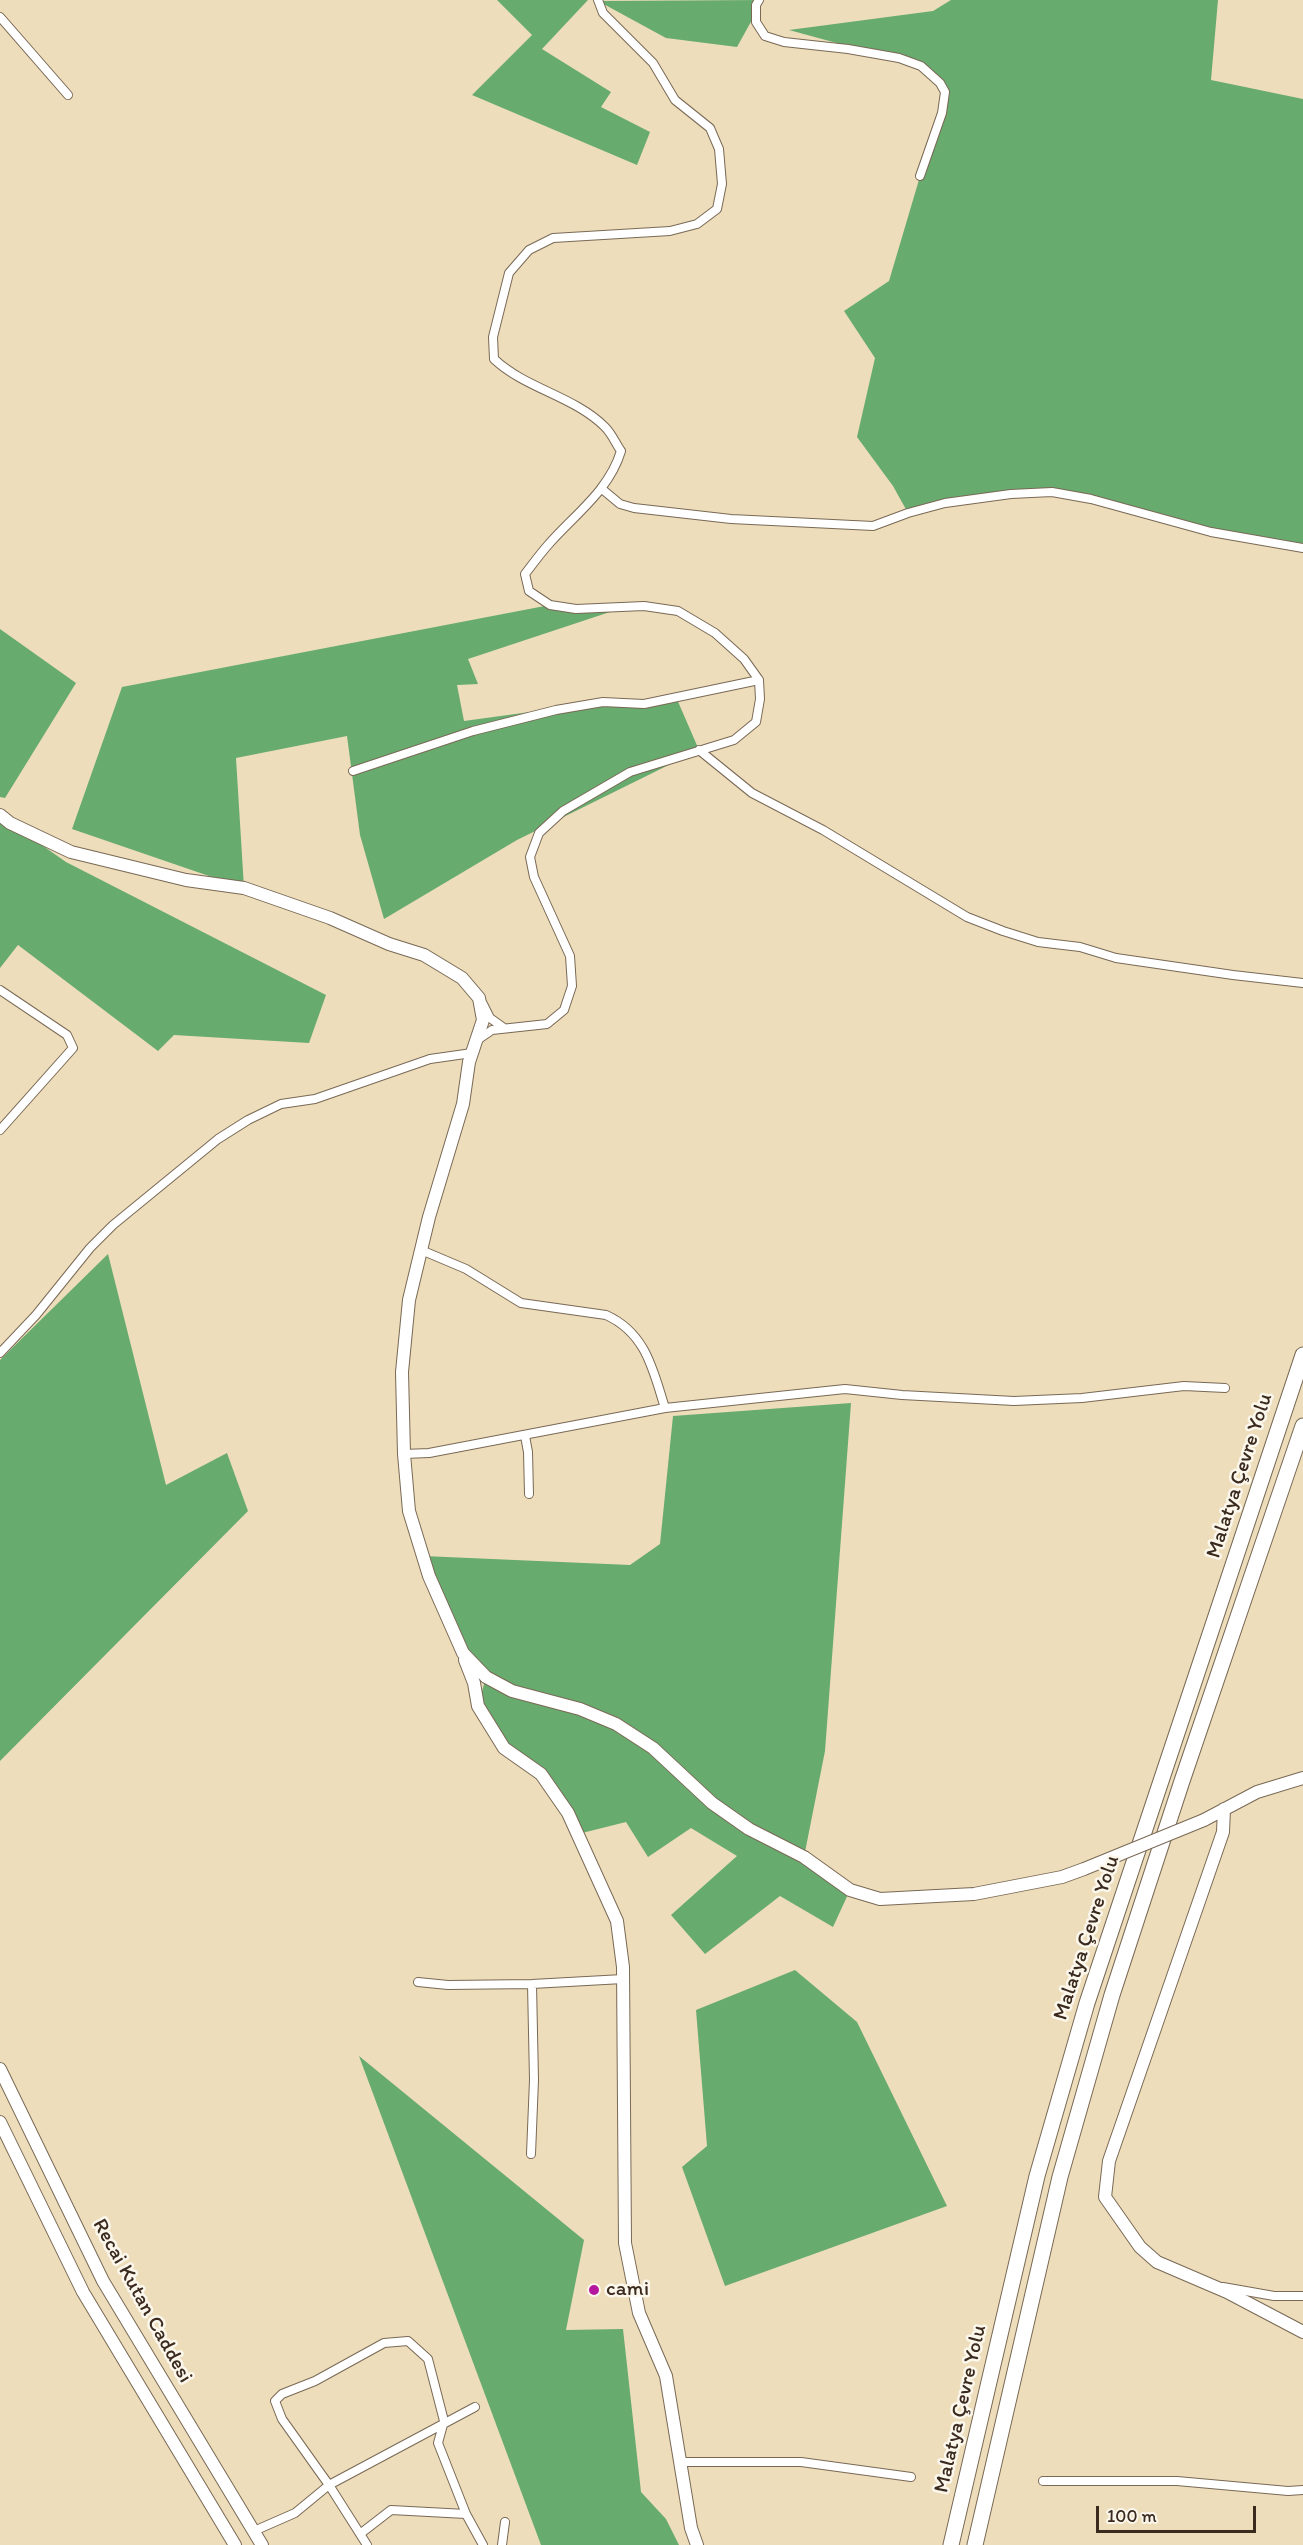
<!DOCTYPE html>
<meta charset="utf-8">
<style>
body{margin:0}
#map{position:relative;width:1303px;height:2545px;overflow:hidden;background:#edddbb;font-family:Itim,sans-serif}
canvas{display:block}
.scale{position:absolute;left:1096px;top:2506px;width:160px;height:27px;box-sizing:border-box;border:3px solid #3b2a1e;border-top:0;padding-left:8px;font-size:18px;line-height:21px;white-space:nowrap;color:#3b2a1e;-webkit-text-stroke:4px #fbf7ec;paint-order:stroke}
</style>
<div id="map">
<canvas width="1303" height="2545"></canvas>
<div class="scale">100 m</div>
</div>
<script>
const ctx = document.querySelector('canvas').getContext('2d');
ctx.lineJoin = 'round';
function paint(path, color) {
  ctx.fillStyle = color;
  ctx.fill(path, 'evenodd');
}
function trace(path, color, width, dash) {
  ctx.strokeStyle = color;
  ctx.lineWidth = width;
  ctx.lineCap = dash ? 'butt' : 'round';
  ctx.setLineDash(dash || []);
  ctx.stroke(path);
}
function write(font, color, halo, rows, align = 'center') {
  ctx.font = font + ' Itim,sans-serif';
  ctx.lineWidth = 5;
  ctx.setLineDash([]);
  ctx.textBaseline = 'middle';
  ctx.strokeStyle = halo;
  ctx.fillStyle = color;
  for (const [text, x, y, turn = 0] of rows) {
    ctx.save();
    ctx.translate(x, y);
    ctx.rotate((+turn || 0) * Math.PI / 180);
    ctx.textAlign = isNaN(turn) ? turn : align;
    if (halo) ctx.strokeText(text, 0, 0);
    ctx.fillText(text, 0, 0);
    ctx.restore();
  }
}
const forest = new Path2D(`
 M497 0H588L542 49 611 92 601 107 650 132 637 165 472 95 532 35Z
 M763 0 737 47 666 38 598 1Z
 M951 0H1218L1211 80 1303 99V548L1052 492 945 503 908 513 893 486 857 437 875 358 844 311 889 281 945 92 921 66 789 30 933 11Z
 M550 605 625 607 468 659 478 684 457 685 464 721 603 702 676 697 699 750 517 840 384 919 360 835 347 736 236 758 244 888 72 829 122 687Z
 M0 629 76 683 5 798 0 797Z
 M0 816 66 862 326 995 309 1043 174 1035 158 1051 18 945 0 968Z
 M108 1254 166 1485 227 1453 248 1511 0 1761V1360Z
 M851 1403 825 1751 804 1857 850 1890 833 1927 780 1896 705 1954 671 1915 737 1856 691 1828 648 1857 626 1822 578 1834 541 1774 504 1748 478 1706 486 1677 463 1653 423 1556 630 1565 660 1544 673 1416Z
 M795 1970 857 2022 947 2206 725 2286 682 2167 707 2146 696 2010Z
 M359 2056 584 2240 566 2330 623 2329 641 2492 666 2519 679 2545H541Z`);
const street = new Path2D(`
 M759 0 756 5V22L765 36 784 42 848 49 899 58 921 66 940 83 945 92 942 113 920 176
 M0 17 68 95
 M602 489 620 504 634 508 731 519 873 526 908 513 945 503 1011 494 1052 492 1091 499 1211 532 1303 548
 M699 750 752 793 823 830 967 917 1003 931 1038 942 1080 947 1116 958 1233 975 1303 983
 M353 771 473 731 556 710 603 702 644 704 759 680
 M0 990 67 1035 73 1048 0 1130
 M483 1004 490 1018 504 1028
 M476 1041 492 1030 547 1024 564 1010 572 986 570 956 534 877 530 857 539 833 563 811 630 772 734 740 756 722 760 699 759 680 744 659 715 633 678 611 644 606 576 609 550 605 529 591 525 574C532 565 540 554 548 545 574 515 609 491 621 451 616 444 612 434 605 427 574 396 526 389 494 359L493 337 509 273 529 250 553 238 670 231 697 224 717 209 722 184 719 149 710 128 675 100 653 63 603 13 598 0
 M421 1250 466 1269 521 1303 606 1315C646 1333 653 1370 665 1408L845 1389 902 1395 1014 1401 1082 1398 1184 1386 1225 1388
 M0 1353 36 1315 90 1248 113 1225 218 1139 248 1120 281 1104 315 1099 430 1059 472 1053
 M525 1436 528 1452 529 1494
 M404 1454 429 1453 665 1408
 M418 1982 448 1985 532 1984 623 1979
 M531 2154 534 2080 532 1984
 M1223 2287 1274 2296H1303
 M681 2462H801L911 2477
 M1043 2481H1177L1288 2491 1303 2490
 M254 2531 295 2513 329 2485 475 2407
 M360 2534 391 2510 466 2514
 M367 2545 329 2485 282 2419 275 2401 282 2394 315 2381 384 2343 408 2341 428 2359 444 2421 438 2443 466 2514 483 2545
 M502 2545 505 2522`);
const secondary = new Path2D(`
 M0 815 10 823 71 852 186 880 244 888 330 918 389 944 424 955 462 978 479 998 483 1020 469 1062 463 1104 429 1217 409 1300 402 1372 404 1454 409 1511 429 1576 463 1653 486 1677 512 1691 580 1709 616 1724 653 1748 712 1803 749 1829 804 1857 850 1890 880 1899 974 1894 1062 1877 1084 1869
 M465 1660 474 1683 478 1706 504 1748 541 1774 568 1813 617 1921 623 1967 625 2243 639 2313 666 2376 691 2528 697 2545
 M1224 1809 1223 1832 1109 2161 1105 2197 1140 2247 1157 2262 1227 2292 1303 2332
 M1204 1820 1257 1792 1303 1778
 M0 2069 103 2281 262 2545
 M0 2122 83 2292 235 2545`);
const highway = new Path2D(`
 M951 2545 1037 2176 1087 2003 1303 1355
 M975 2545 1060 2177 1112 1995 1182 1781 1303 1426`);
const secondaryBridge = new Path2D(`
 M1084 1869 1204 1820`);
const markers = [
 [594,2290,6,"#b5179e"]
];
const streetNames = [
 ["Malatya Çevre Yolu",1240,1476,-72],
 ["Malatya Çevre Yolu",1087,1938,-72],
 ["Recai Kutan Caddesi",142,2301,61],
 ["Malatya Çevre Yolu",961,2409,-77]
];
const poiNames = [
 ["cami",606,2290]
];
paint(forest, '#68ab6f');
trace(street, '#796955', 10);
trace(secondary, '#796955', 14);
trace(highway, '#796955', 17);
trace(street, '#fff', 8);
trace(secondary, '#fff', 12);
trace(highway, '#fff', 15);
trace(secondaryBridge, '#796955', 14, []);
trace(secondaryBridge, '#fff', 12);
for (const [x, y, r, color] of markers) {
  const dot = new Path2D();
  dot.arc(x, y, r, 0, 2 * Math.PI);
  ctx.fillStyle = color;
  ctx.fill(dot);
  trace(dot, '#fbf7ec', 2);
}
write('21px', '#3b2a1e', '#fbf7ec', streetNames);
write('21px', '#3b2a1e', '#fbf7ec', poiNames, 'left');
</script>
